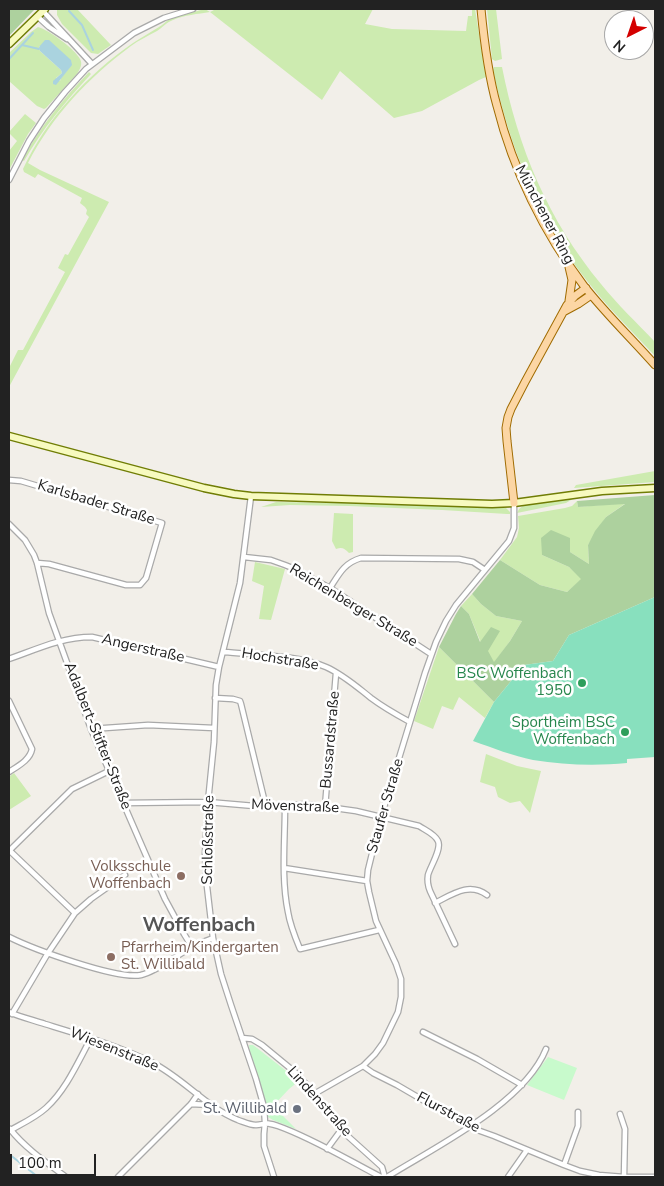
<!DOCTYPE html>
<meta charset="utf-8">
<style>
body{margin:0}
#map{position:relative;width:664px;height:1186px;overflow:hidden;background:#f2efe9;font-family:"Nunito Sans",sans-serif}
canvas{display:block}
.frame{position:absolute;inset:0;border:10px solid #222;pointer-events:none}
.north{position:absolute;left:604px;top:10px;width:50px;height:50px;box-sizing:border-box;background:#fff;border:1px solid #a7a7a7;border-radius:50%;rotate:221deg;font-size:14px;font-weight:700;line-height:20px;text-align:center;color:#222}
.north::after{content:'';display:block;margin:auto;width:18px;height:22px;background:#d40000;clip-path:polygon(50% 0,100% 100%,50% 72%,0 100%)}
.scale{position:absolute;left:10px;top:1154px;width:86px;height:22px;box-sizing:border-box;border:2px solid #222;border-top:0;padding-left:6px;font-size:15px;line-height:18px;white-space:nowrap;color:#222;-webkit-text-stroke:4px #fff;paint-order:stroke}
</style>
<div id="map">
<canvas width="664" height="1186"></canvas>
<div class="frame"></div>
<div class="north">N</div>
<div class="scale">100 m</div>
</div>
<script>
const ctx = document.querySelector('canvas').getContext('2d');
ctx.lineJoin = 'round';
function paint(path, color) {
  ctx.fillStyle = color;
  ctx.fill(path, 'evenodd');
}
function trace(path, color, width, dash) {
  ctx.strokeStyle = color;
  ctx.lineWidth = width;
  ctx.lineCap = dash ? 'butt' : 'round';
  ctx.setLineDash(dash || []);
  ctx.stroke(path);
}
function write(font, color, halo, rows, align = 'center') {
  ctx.font = font + ' "Nunito Sans",sans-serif';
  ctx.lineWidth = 5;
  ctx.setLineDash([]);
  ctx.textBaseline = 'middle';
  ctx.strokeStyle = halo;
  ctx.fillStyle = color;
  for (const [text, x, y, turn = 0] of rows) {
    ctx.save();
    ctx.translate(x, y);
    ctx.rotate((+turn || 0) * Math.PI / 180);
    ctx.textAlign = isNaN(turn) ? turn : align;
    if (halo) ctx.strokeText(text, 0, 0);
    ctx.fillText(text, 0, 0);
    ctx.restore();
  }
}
const grass = new Path2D(`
 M57 9H77L111 45 98 54 91 53 62 24 57 15Z
 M205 9 210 12 216 9H373L365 24 392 29 466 31 468 16H472V9H475L486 77 479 80 422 111 394 118 340 71 322 100 210 12C198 14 184 15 173 20 167 22 163 27 157 31 148 36 139 40 131 46 89 77 52 116 28 163L40 170 109 202 9 387V368L18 350H23L65 272 58 268 65 254 68 255 89 217 86 214 87 210 85 207 80 203 82 198 38 174 35 178 24 172 23 169C46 119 88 74 133 43 142 37 151 32 159 27 163 25 165 22 168 20 177 14 195 12 205 9Z
 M487 9H496L502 59 495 61 492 59Z
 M38 27C49 30 75 49 80 59 83 64 80 69 77 74L46 108 44 109 37 106 9 81V53L31 32ZM39 46 71 65 61 78 60 81 56 78 62 73 61 70 40 51Z
 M494 67H502C518 148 548 220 601 284 617 304 637 323 655 342V356C631 330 605 305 584 277 536 214 510 147 493 70Z
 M89 72 91 74C65 102 43 128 24 161L22 160C40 127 63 99 89 72Z
 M25 114 36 123 28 134 9 170V151L17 141 9 133V132Z
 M655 471V482L574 488 576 485Z
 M576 497 566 503 517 513 519 509 524 505Z
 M577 501 578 507 626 503 606 517 588 545 589 564 570 552 542 555 569 567 582 579 567 592 540 585 500 560 517 537 519 528 518 516 565 508 572 506Z
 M276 502 349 503 506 508 510 512V514H507L442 510 349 506 290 505 261 507Z
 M334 513 353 514V552L349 553C344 548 342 547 336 549L332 541Z
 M255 562 285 569 271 620 259 619 264 586 252 581Z
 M472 594 481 604 496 616 522 621 510 641 494 663 487 652 481 643 469 614 461 606Z
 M439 647 494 702 485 718 459 697 453 710 442 706 433 729 414 721Z
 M486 754 517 766 541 771 530 813 520 801 510 803 498 797 495 787 480 782Z
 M14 773 31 796 9 810V777Z`);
const forest = new Path2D(`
 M9 9H35L9 36Z
 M655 495V597L569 635 553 661 524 665 494 702 439 647 456 614 461 606 469 614 480 642 491 627 500 631 488 651 494 662 510 641 522 621 496 616 481 604 472 594 500 560 540 585 567 592 581 579 569 567 542 555 541 538 551 530 570 538V552L589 564 588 545 595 531 606 517 625 504 578 507 577 501Z`);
const park = new Path2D(`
 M249 1045H253L257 1048 299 1081 289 1089 273 1106 296 1129 273 1120 268 1117 250 1054Z
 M548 1057 577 1068 564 1100 527 1085Z`);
const pitch = new Path2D(`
 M655 597V757L627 759V763C596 766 564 765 533 760 513 756 493 748 473 741L494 702 524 665 553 661 569 635Z`);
const water = new Path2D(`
 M45 40H49L71 60 72 65 56 85 53 84V81L62 73 61 70 40 51 39 47Z`);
const stream = new Path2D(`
 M69 11 82 25 93 50
 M22 45 39 49
 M9 59 33 33
 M9 1154 38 1177`);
const street = new Path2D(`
 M43 11 92 64
 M38 17 49 27 67 39
 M9 180 29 141 44 118 65 92 86 69 134 33 164 18 193 9
 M9 480 21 481 162 523 146 578 140 585H126L49 564 37 563
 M251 496 240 583 219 667 216 685 214 742 208 802 205 854 206 878 213 938 221 974 231 1005 256 1079 264 1107 265 1123 264 1134V1146L274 1177
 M9 524 25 540 34 555 37 563 49 613 91 729 165 899 184 934 192 947
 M244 557 271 560 285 565 295 569 330 588 431 654
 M330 588C339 574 344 563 361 558L459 559 473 562 485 570
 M224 652C255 655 297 655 326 667 344 675 357 687 371 698 383 707 397 715 410 722
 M9 659C37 649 62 637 92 637L219 667
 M215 698 233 699 240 701 241 704 266 807
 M9 701 32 749C30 760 18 766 9 772
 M91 729 148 725 214 728
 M123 803 208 802 266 807 306 804 356 811 419 826C425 830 435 834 438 841 442 849 430 867 428 875 427 881 428 886 430 891L455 944
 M285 806C285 841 281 878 288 912 290 925 295 937 300 949L379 930
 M325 807 336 673
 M9 850 75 913
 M9 851 72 789 109 771
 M284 868 367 881
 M435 903C453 894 469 882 487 895
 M9 937C33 949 117 980 141 975 158 971 177 955 192 947 199 943 206 941 213 938
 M9 1012C20 1017 33 1020 45 1024 81 1035 119 1046 153 1063 184 1079 206 1107 238 1120 244 1122 250 1125 256 1125 266 1124 268 1122 278 1126 312 1138 348 1160 381 1177
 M12 1014 48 953 75 913 91 899 125 875
 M423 1032 477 1059 522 1085
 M242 1038 252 1039 262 1045 296 1073 308 1086 341 1130 382 1167 384 1174V1177
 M363 1066 373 1073 397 1085 469 1127 494 1136 564 1165 580 1171 599 1175 624 1177H655
 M314 1094 363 1066 375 1054 383 1043 398 1012 401 997V979L396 964 376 921 369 892 367 881 368 870 381 817 425 673 436 642 446 621 456 605 509 541 514 528V503
 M191 1104 211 1105
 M620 1114 625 1129 624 1177
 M10 1129C25 1148 47 1163 66 1177
 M9 1131C21 1124 35 1118 46 1108 66 1090 78 1062 91 1038
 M327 1149 341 1130
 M564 1165 578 1126V1112
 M118 1177 191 1104 198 1094
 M387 1177C435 1147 524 1104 546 1049
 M508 1177 527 1150`);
const secondary = new Path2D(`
 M9 44 45 9
 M9 436 204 488 234 494 251 496 492 504 514 503 602 491 655 488`);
const primary = new Path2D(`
 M481 9C484 41 488 74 497 106 513 170 544 233 584 286 606 314 632 339 655 365
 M569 267 572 280 569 301
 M565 311 578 304 591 295
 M514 503 507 441 506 428 508 417 511 409 525 382 567 305 575 296 586 288`);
const markers = [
 [582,683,5,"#2e9e5b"],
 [625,732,5,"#2e9e5b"],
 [181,876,5,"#8d6e63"],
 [111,957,5,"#8d6e63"],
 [297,1109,5,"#6b7280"]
];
const streetNames = [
 ["Münchener Ring",544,215,62],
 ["Karlsbader Straße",96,503,17],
 ["Reichenberger Straße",353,606,31],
 ["Angerstraße",143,649,13],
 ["Hochstraße",280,660,9],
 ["Adalbert-Stifter-Straße",97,736,68],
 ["Bussardstraße",331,740,-85],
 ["Staufer Straße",386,806,-74],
 ["Mövenstraße",295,807,2],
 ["Schloßstraße",209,840,-89],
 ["Wiesenstraße",114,1050,22],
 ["Lindenstraße",319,1102,48],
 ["Flurstraße",448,1113,28]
];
const leisureNames = [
 ["BSC Woffenbach",572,674],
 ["1950",572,691],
 ["Sportheim BSC",615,723],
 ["Woffenbach",615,740]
];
const educationNames = [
 ["Volksschule",171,867],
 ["Woffenbach",171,884],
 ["Pfarrheim/Kindergarten",121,948,"left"],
 ["St. Willibald",121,965,"left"]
];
const worshipNames = [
 ["St. Willibald",287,1109]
];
const districtNames = [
 ["Woffenbach",199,926]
];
paint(grass, '#cdebb0');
paint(forest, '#add19e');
paint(park, '#c8facc');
paint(pitch, '#88e0be');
paint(water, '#aad3df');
trace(stream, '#aad3df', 2);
trace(street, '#a9a9a9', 7);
trace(secondary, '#707d05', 9);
trace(primary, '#a06b00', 9);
trace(street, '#fff', 4.5);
trace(secondary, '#f7fabf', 6);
trace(primary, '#fcd6a4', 7);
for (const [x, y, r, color] of markers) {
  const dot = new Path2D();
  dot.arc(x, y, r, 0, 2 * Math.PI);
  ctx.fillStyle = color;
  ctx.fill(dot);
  trace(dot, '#fff', 2);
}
write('15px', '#222', '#fff', streetNames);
write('15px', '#27864d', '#fff', leisureNames, 'right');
write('15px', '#785e54', '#fff', educationNames, 'right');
write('15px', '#5b616d', '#fff', worshipNames, 'right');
write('bold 20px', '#555', '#fff', districtNames);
</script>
